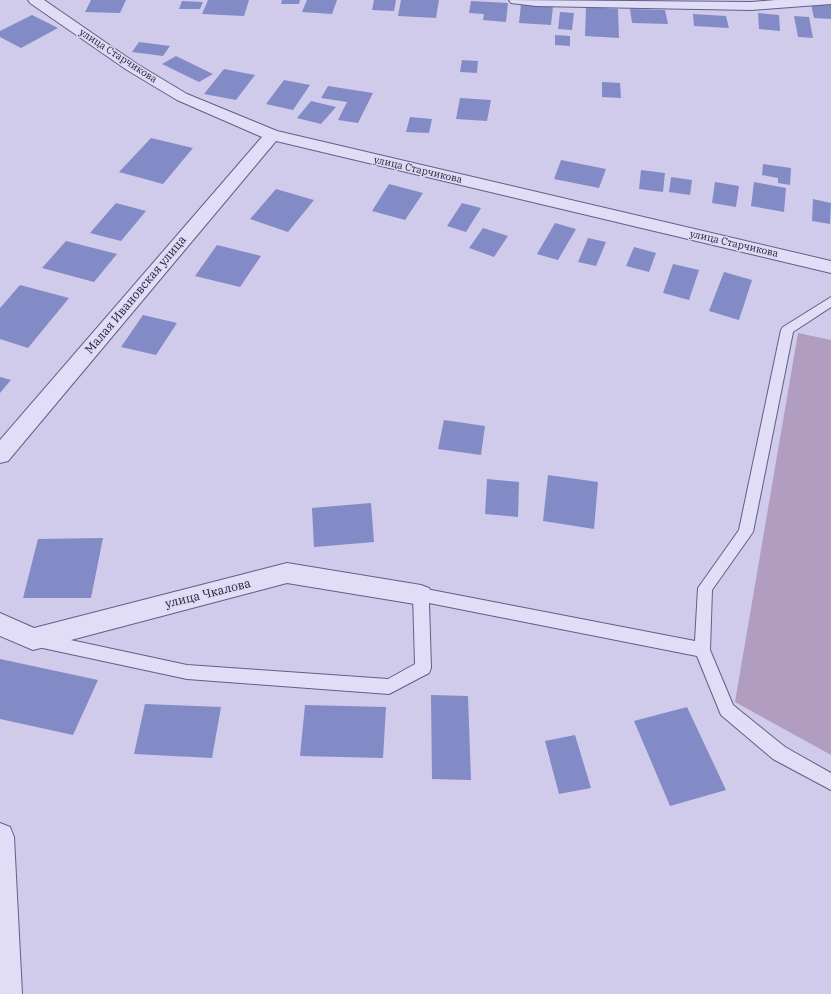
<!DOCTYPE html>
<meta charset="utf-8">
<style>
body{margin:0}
canvas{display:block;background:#d0caeb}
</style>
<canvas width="831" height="994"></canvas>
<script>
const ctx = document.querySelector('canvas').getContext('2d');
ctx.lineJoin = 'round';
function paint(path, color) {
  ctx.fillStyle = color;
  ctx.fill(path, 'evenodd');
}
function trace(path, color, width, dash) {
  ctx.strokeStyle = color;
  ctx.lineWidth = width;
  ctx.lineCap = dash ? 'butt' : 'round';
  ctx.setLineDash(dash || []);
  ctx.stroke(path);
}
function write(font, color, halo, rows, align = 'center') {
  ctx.font = font + ' "IBM Plex Serif",serif';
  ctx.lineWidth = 3;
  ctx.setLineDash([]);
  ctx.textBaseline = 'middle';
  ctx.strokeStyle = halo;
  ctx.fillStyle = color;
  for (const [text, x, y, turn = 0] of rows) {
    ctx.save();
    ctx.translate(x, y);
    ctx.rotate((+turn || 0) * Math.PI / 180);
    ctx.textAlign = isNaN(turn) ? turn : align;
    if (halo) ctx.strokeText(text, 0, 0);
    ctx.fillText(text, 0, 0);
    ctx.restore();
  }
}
const cemetery = new Path2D(`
 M798 333 831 340V755L735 702Z`);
const building = new Path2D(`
 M91 0H126L120 13 85 12Z
 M208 0H249L244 16 202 14Z
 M282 0H300L299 4H281Z
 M307 0H337L332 14 302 12Z
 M374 0H396L394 11 372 10Z
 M401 0H439L436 18 398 16Z
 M182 1 203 2 200 9H179Z
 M471 1 508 3 506 22 483 20 484 14 469 13Z
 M521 4 553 6 551 25 519 23Z
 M811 4 831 5V19L814 18Z
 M586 7 618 9 619 38 585 36Z
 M630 9 665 10 668 24 632 23Z
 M560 12 574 13 572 30 558 29Z
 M758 13 779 15 780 31 759 29Z
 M693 14 726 16 729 28 694 26Z
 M32 15 58 28 21 48 0 37V31Z
 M794 16 809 17 813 38 798 37Z
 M555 35 570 36V46L555 45Z
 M139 42 170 46 163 56 132 52Z
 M176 56 213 74 199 82 162 64Z
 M462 60 478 61 477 73 460 72Z
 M224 69 255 75 236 100 204 94Z
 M284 80 310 85 293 110 266 104Z
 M602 82 620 83 621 98 602 97Z
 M328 86 373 93 358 123 338 120 347 102 321 98Z
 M460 98 491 100 487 121 456 119Z
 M311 101 336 107 321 124 297 118Z
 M410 117 432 119 429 133 406 132Z
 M151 138 193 148 163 184 119 172Z
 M561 160 606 169 599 188 554 179Z
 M763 164 791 168 790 185 778 183V178L762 175Z
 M641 170 665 173 663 192 639 189Z
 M671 177 692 180 690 195 669 192Z
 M715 182 739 186 736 207 712 203Z
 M754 182 786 188 784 212 751 206Z
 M389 184 423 193 405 220 372 211Z
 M276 189 314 200 288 232 250 219Z
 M813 199 831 203 830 224 812 221Z
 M116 203 146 211 121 241 90 233Z
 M462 203 481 208 466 232 447 226Z
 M555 223 576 229 558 260 537 254Z
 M483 228 508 236 494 257 469 248Z
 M588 238 606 242 596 266 578 262Z
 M66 241 117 254 94 282 42 268Z
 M217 245 261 256 240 287 195 276Z
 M634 247 656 253 649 272 626 266Z
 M673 264 699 270 689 300 663 293Z
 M724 272 752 280 739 320 709 311Z
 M20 285 69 298 28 348 0 339V308Z
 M143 315 177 323 156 355 121 347Z
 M0 377 11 380 0 393Z
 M444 420 485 426 481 455 438 449Z
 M548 475 598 482 594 529 543 521Z
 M487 479 519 482 518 517 485 514Z
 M371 503 374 542 314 547 312 508Z
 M103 538 91 598H23L38 539Z
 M0 659 98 680 73 735 0 719Z
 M431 695 468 696 471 780 432 779Z
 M145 704 221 707 212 758 134 754Z
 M305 705 386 707 383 758 300 756Z
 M687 707 726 790 670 806 634 721Z
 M575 735 591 788 559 794 545 741Z`);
const lane = new Path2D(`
 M831 297V307L793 332 753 532 712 590 710 650 733 705 785 747 831 773V790L773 759 721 715 697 656 429 603 431 668 429 673 389 694 187 679 38 647 33 645 30 640 33 635 38 633 187 665 388 679 415 664 413 595 416 590 421 588 695 641 698 588 739 530 781 330 783 327Z`);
const street = new Path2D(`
 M28 0H44L137 64 187 94 277 131 831 261V273L276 141 8 461 0 463V440L262 137 177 100 127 70 30 3Z
 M509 0 751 2 776 0H831V4L751 10 536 6 511 3Z
 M287 563 421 585 429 588 433 595 429 602 421 605 287 583 33 650 0 636V613L34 628Z
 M0 823 10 827 14 837 22 994H0Z`);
const farStreetnames = [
 ["улица Старчикова",118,56,33],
 ["улица Старчикова",418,170,13],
 ["улица Старчикова",734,244,13]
];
const streetNames = [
 ["Малая Ивановская улица",136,295,-50],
 ["улица Чкалова",208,594,-14]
];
paint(cemetery, '#b19dbf');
paint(building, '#838bc6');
trace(lane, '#606087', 2);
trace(street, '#606087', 2);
paint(lane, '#e1ddf7');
paint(street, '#e1ddf7');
write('10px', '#222339', '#ded9f3', farStreetnames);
write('12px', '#222339', '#ded9f3', streetNames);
</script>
